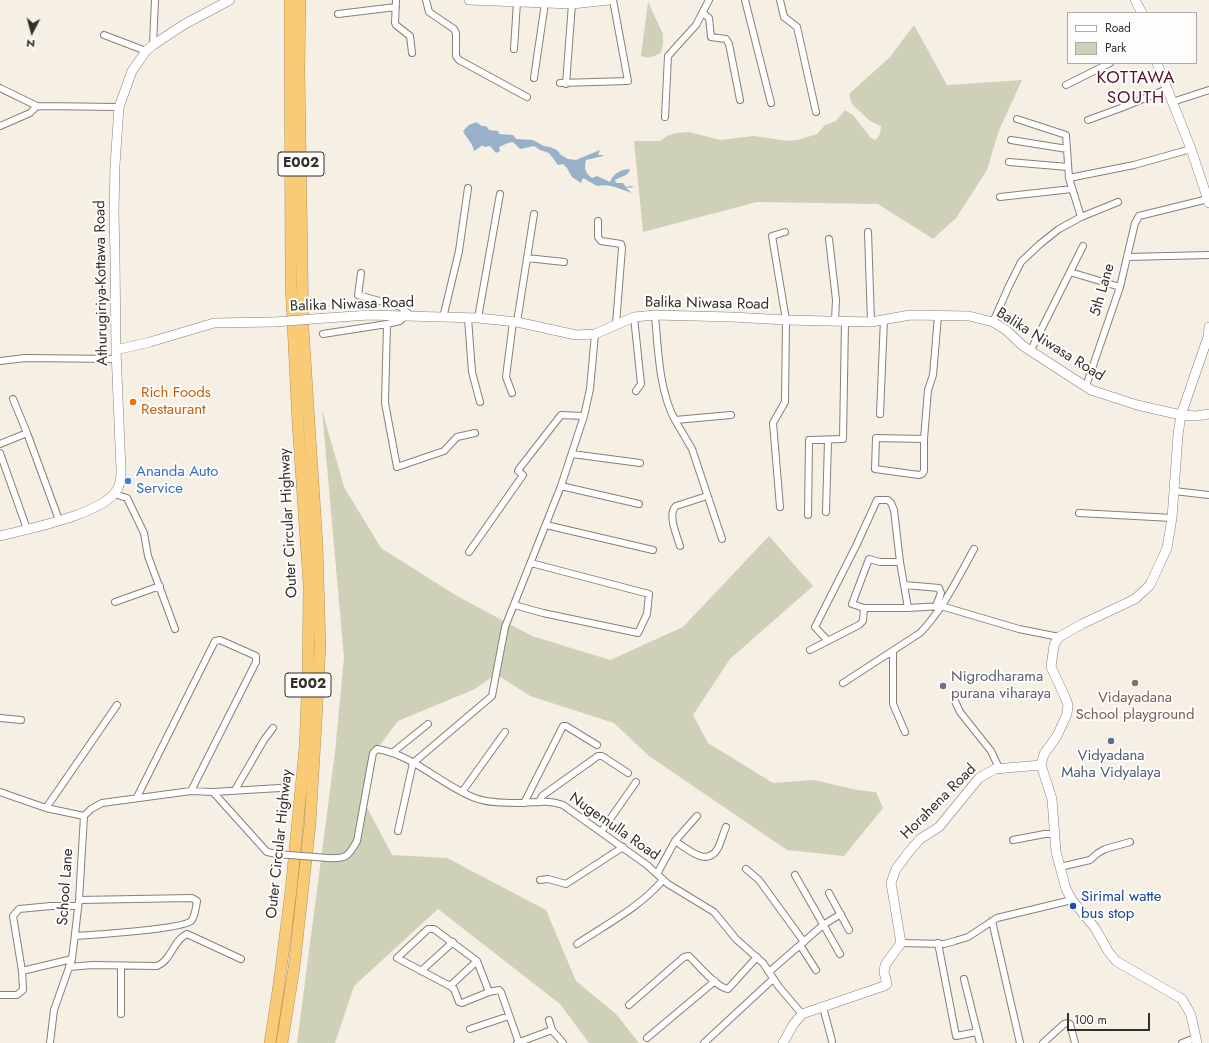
<!DOCTYPE html>
<style>
body{margin:0}
#map{position:relative;width:1209px;height:1043px;overflow:hidden;background:#f6efe4;font-family:Jost,sans-serif}
canvas{display:block}
.legend{position:absolute;left:1067px;top:12px;width:130px;height:52px;box-sizing:border-box;background:#fffdfb;border:1px solid #adaba8;margin:0;padding:5px 7px;list-style:none;font-size:12px;color:#32302c}
.legend li{display:flex;align-items:center;gap:8px;height:20px}
.legend b{width:20px;border:1px solid #adaba8}
.north{position:absolute;left:12px;top:12px;width:40px;height:40px;-webkit-text-stroke:3px #fffdfb;paint-order:stroke;rotate:186deg;font-size:11px;font-weight:700;line-height:16px;text-align:center;color:#32302c}
.north::after{content:'';display:block;margin:auto;width:14px;height:18px;background:#32302c;clip-path:polygon(50% 0,100% 100%,50% 72%,0 100%)}
.scale{position:absolute;left:1067px;top:1013px;width:83px;height:18px;box-sizing:border-box;border:2px solid #32302c;border-top:0;padding-left:5px;font-size:12px;line-height:14px;white-space:nowrap;color:#32302c;-webkit-text-stroke:3px #fffdfb;paint-order:stroke}
</style>
<div id="map">
<canvas width="1209" height="1043"></canvas>
<ul class="legend">
<li><b style="height:5px;background:#fff"></b>Road</li>
<li><b style="height:11px;background:#ced0b8"></b>Park</li>
</ul>
<div class="north">N</div>
<div class="scale">100 m</div>
</div>
<script>
const ctx = document.querySelector('canvas').getContext('2d');
ctx.lineJoin = 'round';
function paint(path, color) {
  ctx.fillStyle = color;
  ctx.fill(path, 'evenodd');
}
function trace(path, color, width, dash) {
  ctx.strokeStyle = color;
  ctx.lineWidth = width;
  ctx.lineCap = dash ? 'butt' : 'round';
  ctx.setLineDash(dash || []);
  ctx.stroke(path);
}
function write(font, color, halo, rows, align = 'center') {
  ctx.font = font + ' Jost,sans-serif';
  ctx.lineWidth = 4;
  ctx.setLineDash([]);
  ctx.textBaseline = 'middle';
  ctx.strokeStyle = halo;
  ctx.fillStyle = color;
  for (const [text, x, y, turn = 0] of rows) {
    ctx.save();
    ctx.translate(x, y);
    ctx.rotate((+turn || 0) * Math.PI / 180);
    ctx.textAlign = isNaN(turn) ? turn : align;
    if (halo) ctx.strokeText(text, 0, 0);
    ctx.fillText(text, 0, 0);
    ctx.restore();
  }
}
const green = new Path2D(`
 M648 2 663 34V44L661 53C654 56 649 59 641 56Z
 M914 25 947 85 1022 80 999 130 987 170 956 218 933 239 878 204 757 202 643 232 634 141H660L667 136 676 133 689 132 720 140 754 136 788 141 798 140 817 134 825 125 836 121 845 110 853 115 871 138 876 140 880 134 881 126 870 121 852 104 849 94 890 57Z
 M322 410 344 487 381 548 457 596 532 636 610 660 683 627 769 536 813 586 730 659 693 715 708 743 773 783 814 780 857 790 876 792 883 808 844 856 787 850 649 756 614 723 530 696 496 674 475 689 398 721 377 749 363 800 392 855 447 858 546 910 576 981 616 1014 639 1043H589L560 1004 438 909 354 986 335 1043H297L335 752 344 658Z`);
const water = new Path2D(`
 M476 122 482 126H486L489 130 498 131 499 134 513 135 516 139 533 140 544 146 550 147 557 150 561 155 568 159 576 160 600 150 598 155H603V156L586 160C584 168 585 173 592 178L597 176 610 182C613 174 621 169 630 169 628 177 621 176 615 180L616 183H623L626 187 631 186 634 187 626 188 632 193C620 189 609 183 597 186L583 178 581 183 572 177 567 168 563 164 558 165 549 153 540 150 534 146 520 149 513 142 508 143 499 147 500 151 496 153 490 146 484 147 483 145 474 151C473 143 466 138 463 131L469 125Z`);
const street = new Path2D(`
 M396 0 395 23 396 25 410 36 412 53
 M426 0 429 12 454 29 456 33V56L459 60 527 97
 M745 0 771 103
 M780 0 784 17 797 27 816 112
 M703 13 709 18 711 37 726 39 729 44 740 100
 M338 14 396 7
 M104 35 146 51
 M153 45 155 0
 M514 49 517 2
 M534 78 545 3
 M560 83 628 81 613 0
 M566 84 572 4
 M1066 85 1110 63
 M0 88 37 106 119 107
 M1172 102 1209 90
 M665 117 668 56 696 25 709 0
 M1088 120 1121 108 1167 89
 M0 126 30 113 37 106
 M1011 140 1067 149
 M1009 162 1068 167
 M1069 178 1134 165 1191 149
 M1000 197 1072 189
 M1081 217 1118 202
 M598 221V237L601 241 621 244 622 248 616 324
 M868 232 871 322
 M829 239 836 300 835 320
 M1127 257 1135 223 1139 216 1208 199
 M527 258 564 262
 M1070 272 1120 287
 M361 273 358 295 401 307 411 316
 M655 315C658 348 659 391 675 420L731 415
 M634 317 641 384 636 391
 M443 318 459 251 468 188
 M468 318 472 372 480 402
 M478 318 500 194
 M517 322 534 214
 M993 322 1009 286 1021 262 1040 244 1059 229 1081 217 1069 178 1066 135 1017 119
 M387 324 385 403 397 467 444 451 457 437 475 433
 M323 334 387 324 400 321 405 316
 M1031 350 1083 246
 M0 361 25 358 116 359
 M1086 386 1120 287 1127 257 1209 255
 M512 393 506 377 513 322
 M13 399 27 433 59 520
 M880 414 884 319
 M675 420 692 449 722 539
 M924 439 876 438 875 469 919 475 922 474 924 471V439L928 390 933 375 938 316
 M0 444 27 433
 M0 453 27 529
 M572 454 640 463
 M561 486 639 504
 M1174 491 1209 495
 M114 494 127 498 144 533 148 556 175 629
 M780 507 773 423 785 402 786 320 772 236 785 232
 M826 512 828 440
 M1079 513 1172 518
 M808 515 809 440 843 439 845 322
 M546 525 653 550
 M680 546C677 536 667 514 676 506L707 496
 M469 552 523 475 518 471 519 469 561 415 584 416
 M905 585 939 588 941 593 936 606
 M115 602 160 586
 M514 605 543 613 638 633 647 614 649 594 531 563
 M908 608 900 562H880L869 559 852 604 864 608H908L941 606 1019 629 1059 637
 M828 641 815 627 856 546 877 500H888L891 503 894 510 900 562
 M810 650 859 625 863 621 864 608
 M893 651V704L905 732
 M843 683 920 633C943 609 958 578 974 549
 M955 701 960 712 991 751 999 768
 M0 718 21 720
 M392 753 428 724
 M235 790 264 740 273 728
 M0 792 46 808 84 816
 M213 792 280 788
 M462 792 505 732
 M137 797 215 641 220 640 256 656V662L191 791
 M539 802 542 796 598 756H602L628 773
 M524 803 563 726H566L597 745
 M46 808 117 705
 M84 816 91 809 102 803 191 791 213 792 267 852 277 854
 M398 831 413 763 492 696 505 627 561 486 584 416 590 389 595 334
 M601 832 636 782
 M1013 840 1045 834H1055
 M675 841C688 849 707 868 718 848 721 842 723 834 726 827
 M328 858C346 859 348 857 357 841L373 753 377 749C414 755 441 785 475 798 488 803 505 803 518 803 535 803 546 799 563 805L647 865 668 884 714 912 736 939 763 963 779 987 802 1014
 M1060 867 1090 860 1098 853 1105 849 1130 842
 M746 869 759 880 804 942
 M657 874 675 841 697 816
 M795 875 840 954
 M540 880 548 879 566 884 623 847
 M829 893 849 930
 M992 921 1020 1043
 M75 936C92 935 183 929 191 921 195 917 196 907 197 901L192 898 79 900
 M901 943 944 944 955 941 968 937 997 918 1072 900
 M938 943 956 1036 977 1032
 M577 944C607 924 640 907 663 880
 M800 945 816 970
 M121 966V1014
 M69 967 92 965 157 966C172 960 173 940 187 934L241 959
 M22 971 72 959
 M421 971 453 942
 M769 972 823 925 841 914
 M964 979 980 1043
 M450 986 477 961
 M489 992 477 961 434 929H428L397 958 450 986 454 989 459 1002 462 1003 489 992 499 990 501 992 519 1043
 M0 995H17L23 990 22 971 13 916 19 909 51 906H78
 M629 1005 684 957 689 956C697 964 717 988 728 989L757 957
 M823 1007 832 1041
 M549 1020 552 1030 563 1043
 M470 1029 509 1016
 M647 1038 715 981
 M50 1043 54 1010 72 959 79 900 84 816
 M517 1043 552 1030
 M704 1043 773 979
 M1043 1043 1064 1024 1067 1023 1070 1024 1075 1043
 M1182 1043 1195 1038`);
const secondary = new Path2D(`
 M469 0 572 4 609 0
 M1135 0 1142 13
 M1157 63 1191 149 1209 203
 M326 318 369 315 478 318 517 322 576 335 595 334 634 317 655 315 732 317 786 320 871 322 910 315 969 316 993 322 1006 330 1023 346 1091 390 1137 405 1181 415 1196 416 1209 414
 M116 350 150 342 214 323 274 322
 M0 536C27 529 106 514 118 488 121 482 121 476 121 470L116 350 115 257 114 212 115 165 119 107 132 71 146 51 153 45 183 25 230 0
 M783 1043 793 1025 802 1014 884 986 887 984 884 972 885 965 901 943 891 883 896 869 908 853 920 839 939 827 979 778 995 769 1041 765
 M1197 1043 1191 1015 1182 999 1116 961 1108 951 1095 928 1072 900 1066 889 1056 852 1052 799 1041 765 1044 754 1057 736 1067 714 1068 705 1065 697 1051 667 1054 645 1059 637 1082 624 1135 599 1150 585 1167 548 1172 518 1178 435 1181 415 1208 337 1209 327`);
const highway = new Path2D(`
 M270 1043 279 984 291 890 305 747 308 673 309 585 298 424 291 285 290 0
 M282 1043 294 968 310 824 316 724 320 646 317 544 303 328 299 69 300 0`);
const streetBridge = new Path2D(`
 M277 854 328 858`);
const secondaryBridge = new Path2D(`
 M274 322 326 318`);
const markers = [
 [133,402,4,"#e8710a"],
 [128,481,4,"#3f7fe0"],
 [1135,683,4,"#8d6e63"],
 [943,686,4,"#6b7280"],
 [1111,741,4,"#5c6f8a"],
 [1073,906,4,"#1a4fb4"]
];
const shields = [
 [301,164,46],
 [308,685,46]
];
const shieldNames = [
 ["E002",301,164],
 ["E002",308,685]
];
const streetNames = [
 ["Athurugiriya-Kottawa Road",102,283,-91],
 ["5th Lane",1103,290,-74],
 ["Balika Niwasa Road",707,304,1],
 ["Balika Niwasa Road",352,305,-2],
 ["Balika Niwasa Road",1050,345,32],
 ["Outer Circular Highway",289,523,-93],
 ["Horahena Road",939,802,-45],
 ["Nugemulla Road",614,827,35],
 ["Outer Circular Highway",280,844,-84],
 ["School Lane",66,887,-86]
];
const foodNames = [
 ["Rich Foods",141,393],
 ["Restaurant",141,410]
];
const shopNames = [
 ["Ananda Auto",136,472],
 ["Service",136,489]
];
const worshipNames = [
 ["Nigrodharama",951,677],
 ["purana viharaya",951,694]
];
const educationNames = [
 ["Vidayadana",1135,698],
 ["School playground",1135,715]
];
const serviceNames = [
 ["Vidyadana",1111,756],
 ["Maha Vidyalaya",1111,773]
];
const transitNames = [
 ["Sirimal watte",1081,897],
 ["bus stop",1081,914]
];
const quarterNames = [
 ["KOTTAWA",1136,79],
 ["SOUTH",1136,99]
];
paint(green, '#ced0b8');
paint(water, '#99b0c9');
trace(street, '#878077', 8);
trace(secondary, '#878077', 10);
trace(highway, '#b4955d', 12);
trace(street, '#fff', 6);
trace(secondary, '#fff', 9);
trace(highway, '#facb77', 11);
trace(streetBridge, '#878077', 8, []);
trace(secondaryBridge, '#878077', 10, []);
trace(streetBridge, '#fff', 6);
trace(secondaryBridge, '#fff', 9);
for (const [x, y, r, color] of markers) {
  const dot = new Path2D();
  dot.arc(x, y, r, 0, 2 * Math.PI);
  ctx.fillStyle = color;
  ctx.fill(dot);
  trace(dot, '#fffdfb', 1.5);
}
for (const [x, y, w] of shields) {
  const box = new Path2D();
  box.roundRect(x - w / 2, y - 12, w, 24, 3);
  ctx.fillStyle = '#fffdfb';
  ctx.fill(box);
  trace(box, '#32302c', 1);
}
write('bold 14px', '#32302c', null, shieldNames);
write('15px', '#32302c', '#fffdfb', streetNames);
write('15px', '#c56008', '#fffdfb', foodNames, 'left');
write('15px', '#366cbe', '#fffdfb', shopNames, 'left');
write('15px', '#5b616d', '#fffdfb', worshipNames, 'left');
write('15px', '#785e54', '#fffdfb', educationNames);
write('15px', '#4e5e75', '#fffdfb', serviceNames);
write('15px', '#164399', '#fffdfb', transitNames, 'left');
ctx.letterSpacing = '1px';
write('17px', '#54112b', '#fffdfb', quarterNames);
ctx.letterSpacing = '0px';
</script>
